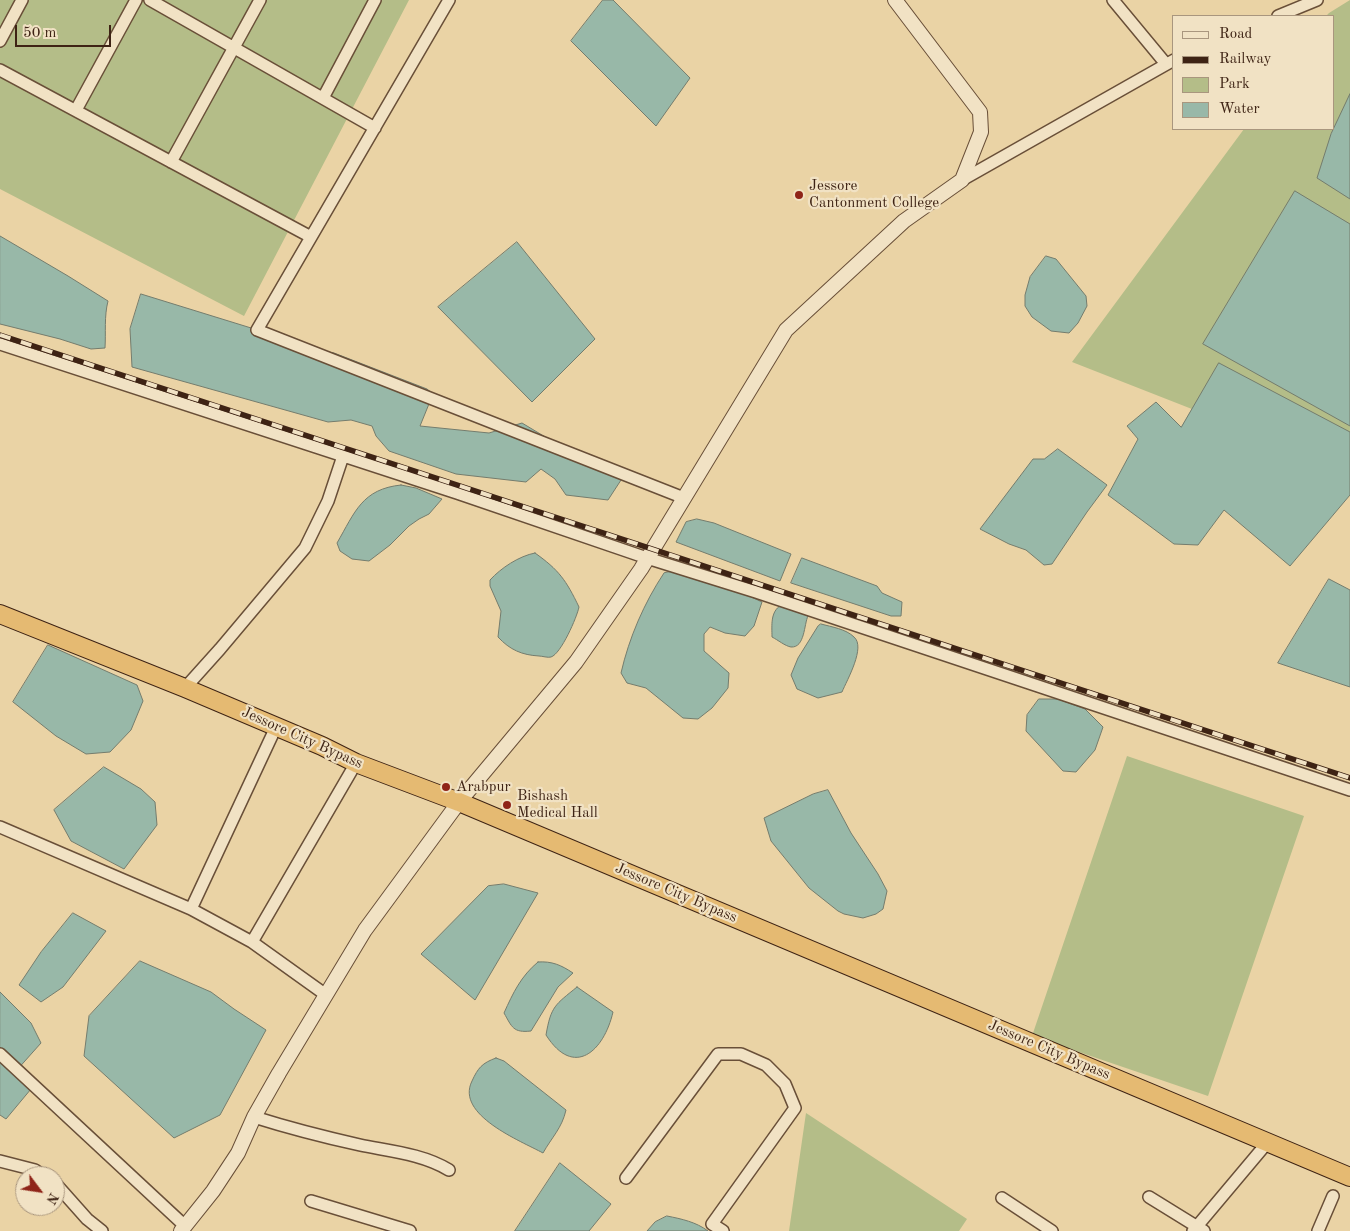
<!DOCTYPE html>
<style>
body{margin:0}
#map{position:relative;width:1350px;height:1231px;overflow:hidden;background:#ead3a5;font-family:"Old Standard TT",serif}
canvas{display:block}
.legend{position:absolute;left:1172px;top:15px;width:162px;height:115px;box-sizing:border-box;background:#f1e2c4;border:1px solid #a9967e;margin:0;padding:6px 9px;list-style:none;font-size:15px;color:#3e2314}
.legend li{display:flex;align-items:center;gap:10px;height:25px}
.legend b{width:25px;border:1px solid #a9967e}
.north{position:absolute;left:15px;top:1166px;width:50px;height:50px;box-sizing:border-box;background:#f1e2c4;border:1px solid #a9967e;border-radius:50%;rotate:121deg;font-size:14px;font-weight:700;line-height:20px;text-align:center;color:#3e2314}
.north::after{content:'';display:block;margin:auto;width:18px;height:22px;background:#8f2418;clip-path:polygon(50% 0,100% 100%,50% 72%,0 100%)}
.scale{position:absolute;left:15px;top:25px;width:96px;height:22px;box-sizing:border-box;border:2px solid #3e2314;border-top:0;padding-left:6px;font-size:15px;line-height:18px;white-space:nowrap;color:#3e2314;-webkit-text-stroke:4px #f1e2c4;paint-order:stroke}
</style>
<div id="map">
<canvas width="1350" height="1231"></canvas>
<ul class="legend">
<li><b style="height:6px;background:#f1e2c4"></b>Road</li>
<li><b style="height:6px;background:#3e2314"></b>Railway</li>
<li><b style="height:14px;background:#b4bd88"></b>Park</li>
<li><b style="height:14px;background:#98b8a8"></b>Water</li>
</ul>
<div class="north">N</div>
<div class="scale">50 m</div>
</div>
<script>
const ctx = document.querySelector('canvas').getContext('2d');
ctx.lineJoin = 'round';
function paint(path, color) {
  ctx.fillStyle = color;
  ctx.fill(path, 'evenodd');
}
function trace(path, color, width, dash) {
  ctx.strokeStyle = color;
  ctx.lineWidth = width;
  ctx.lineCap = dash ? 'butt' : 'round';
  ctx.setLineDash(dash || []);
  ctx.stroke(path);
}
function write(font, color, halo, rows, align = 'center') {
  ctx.font = font + ' "Old Standard TT",serif';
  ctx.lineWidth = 4.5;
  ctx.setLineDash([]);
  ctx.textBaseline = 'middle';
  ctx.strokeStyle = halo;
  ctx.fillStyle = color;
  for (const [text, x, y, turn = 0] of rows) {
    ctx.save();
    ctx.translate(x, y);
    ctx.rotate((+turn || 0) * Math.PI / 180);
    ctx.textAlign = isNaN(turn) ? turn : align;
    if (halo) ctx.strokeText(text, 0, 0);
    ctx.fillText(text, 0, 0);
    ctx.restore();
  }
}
const green = new Path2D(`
 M0 0H409L244 316 0 189Z
 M1350 0V471L1072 362 1244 129H1334V16H1326L1329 13Z
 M1127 756 1304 816 1208 1096 1032 1036Z
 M806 1113 967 1219 959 1231H789Z`);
const water = new Path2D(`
 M603 0H613L690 78 656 126 571 41Z
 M1350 94V199L1317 178 1331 134Z
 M1295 191 1350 224V426L1203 344Z
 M0 236 68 276 108 301C104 317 106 332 105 348L91 349 60 339 0 324Z
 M517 242 595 339 532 402 438 307Z
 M1046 256 1056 259 1086 296 1087 306 1078 323 1069 333 1051 331 1032 317 1025 306V295L1030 277Z
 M141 294 290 340 306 348 334 353 427 389 433 394 420 426 489 433 522 423 552 441 623 477 608 500 566 495 555 479 541 469 526 482 456 474 389 451 376 436 372 426 351 420 328 422 132 367 130 329Z
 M1219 363 1350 432V495L1290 566 1224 510 1198 545 1174 544 1108 495 1138 439 1127 426 1156 402 1181 427Z
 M1058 449 1107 485 1087 512 1052 564 1044 565 1026 550 1009 544 980 529 1033 459H1044Z
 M401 485 416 488 442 499 429 514 419 519 409 526 390 545 369 561 352 559 340 551 337 543C355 512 362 489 401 485Z
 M697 519 714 523 791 554 780 581 676 542 686 522Z
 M535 553C559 570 566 580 579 607 577 617 561 654 551 657 548 658 542 656 539 656 522 655 510 650 498 637L501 611 490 586V580C501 568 519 556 535 553Z
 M802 558 877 586 882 593 902 602 901 616H891L791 583Z
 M674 571 741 592 762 602 754 626 745 636 725 633 710 627 704 634V651L729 673 728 688 712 708 698 719 683 718 646 688 627 683 621 673C629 638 644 603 664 573Z
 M1329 579 1350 590V687L1278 663Z
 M781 605 790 606 808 616C804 624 805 648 791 647 785 646 778 640 772 637 772 625 770 612 781 605Z
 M821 624C832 627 846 629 854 637 866 647 847 680 842 692L818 698 797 689 791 675 798 658 818 626Z
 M48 645 137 685 143 701 131 730 110 752 86 754 56 736 13 702Z
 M1039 699H1058L1085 709 1103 727 1095 750 1076 772 1063 771 1026 731 1027 715Z
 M104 767 141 789 155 802 157 825 124 869 71 841 54 810Z
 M828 790 851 833 878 874 887 891 883 909 876 914 863 918 844 914 838 911 809 888 771 841 764 818 813 794Z
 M504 884 538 893 475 1000 421 954 488 886Z
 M73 913 106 931 63 987 41 1002 19 985 41 952Z
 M140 961 211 992 234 1009 266 1030 220 1115 174 1138 84 1056 89 1016Z
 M538 962C552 961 561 965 573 973L558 987 531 1031C513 1033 512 1027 504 1013 513 993 521 976 538 962Z
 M577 987 613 1012C604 1051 574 1079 546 1035 551 1006 555 1005 577 987Z
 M0 992 31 1023 41 1043 16 1071 31 1089 6 1119 0 1115Z
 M496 1058 504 1061 566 1110C562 1128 552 1137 543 1153 521 1141 455 1115 472 1081 478 1068 482 1063 496 1058Z
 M560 1163 611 1204 589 1231H515Z
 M667 1216C682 1219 696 1222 708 1231H647L655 1222Z`);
const minor = new Path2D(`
 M150 0 375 128
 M449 0 257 330 684 498
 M1113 0 1166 64
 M1278 16 1317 0
 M0 41 22 0
 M0 70 311 237
 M323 98 375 0
 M76 110 136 0
 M171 162 260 0
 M962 180 1174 60
 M0 344 457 493 647 558 756 592 1350 790
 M185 688 220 649 305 548 328 501 343 456
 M0 827 191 909 252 942 326 995
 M191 909 276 727
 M252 942 356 763
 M0 1054 185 1226
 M254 1117C289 1128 324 1137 360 1145 389 1151 423 1154 449 1170
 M0 1161 35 1170 44 1176
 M626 1178 718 1054H741L766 1065 785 1084 795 1108 712 1224 723 1231
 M55 1183 87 1219 102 1231
 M1149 1197 1204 1231
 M1002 1198 1052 1231
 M311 1201 410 1231
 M1193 1231 1267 1143
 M1318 1231 1333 1196`);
const tertiary = new Path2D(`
 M181 1231 213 1191 238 1153 254 1117 279 1073 365 930 459 802 576 662 641 569 786 330 904 221 962 180 981 132 980 112 895 0`);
const trunk = new Path2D(`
 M0 614 185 688 322 746 356 763 459 802 1350 1177`);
const rail = new Path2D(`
 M0 335 1350 778`);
const markers = [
 [799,195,5,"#8f2418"],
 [446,787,5,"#8f2418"],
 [507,805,5,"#8f2418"]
];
const poiNames = [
 ["Jessore",809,186],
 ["Cantonment College",809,203],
 ["Arabpur",456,787],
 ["Bishash",517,796],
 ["Medical Hall",517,813]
];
const streetNames = [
 ["Jessore City Bypass",302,738,24],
 ["Jessore City Bypass",676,893,23],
 ["Jessore City Bypass",1049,1050,23]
];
paint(green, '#b4bd88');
paint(water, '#98b8a8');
trace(water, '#747c6d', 1);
trace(minor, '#694f38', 14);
trace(tertiary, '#694f38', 16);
trace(trunk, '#3e2314', 20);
trace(minor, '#f1e2c4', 11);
trace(tertiary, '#f1e2c4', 14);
trace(trunk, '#e5ba72', 18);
trace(rail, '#3e2314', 5.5);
trace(rail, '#f1e2c4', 4, [11]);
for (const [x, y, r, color] of markers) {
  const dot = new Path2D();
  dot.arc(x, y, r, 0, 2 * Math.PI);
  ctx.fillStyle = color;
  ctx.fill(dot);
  trace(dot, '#f1e2c4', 2);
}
write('15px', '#3e2314', '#f1e2c4', poiNames, 'left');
write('15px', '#3e2314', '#f1e2c4', streetNames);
</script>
